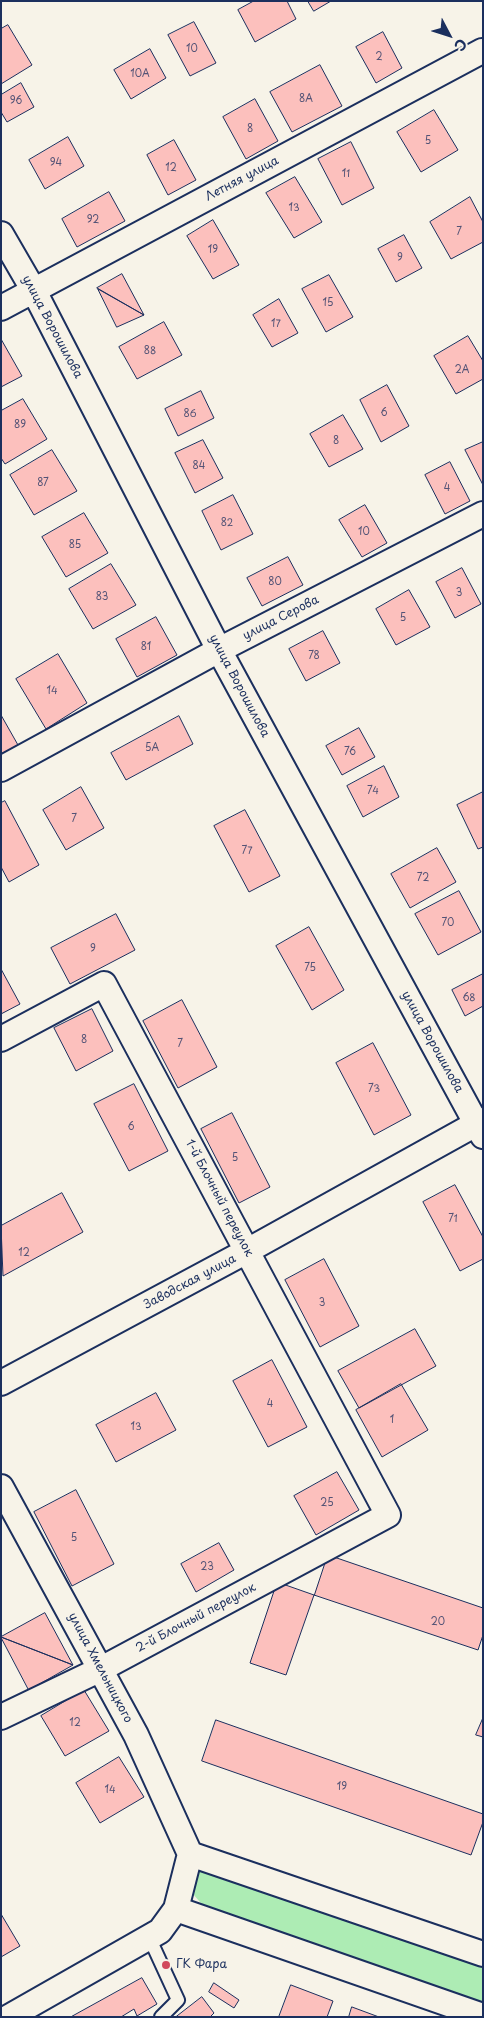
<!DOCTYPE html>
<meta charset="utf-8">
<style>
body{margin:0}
#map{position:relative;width:484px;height:2018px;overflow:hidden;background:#f7f3e8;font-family:"Playpen Sans",sans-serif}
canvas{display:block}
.frame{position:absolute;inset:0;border:2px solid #1b2f5e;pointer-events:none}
.north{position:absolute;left:424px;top:10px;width:50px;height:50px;-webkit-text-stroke:4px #f7f3e8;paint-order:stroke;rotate:130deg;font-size:14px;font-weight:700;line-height:20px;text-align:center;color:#1b2f5e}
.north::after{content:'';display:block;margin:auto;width:18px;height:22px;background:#1b2f5e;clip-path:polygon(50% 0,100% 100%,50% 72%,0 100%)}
</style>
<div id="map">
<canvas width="484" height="2018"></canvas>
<div class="frame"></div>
<div class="north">С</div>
</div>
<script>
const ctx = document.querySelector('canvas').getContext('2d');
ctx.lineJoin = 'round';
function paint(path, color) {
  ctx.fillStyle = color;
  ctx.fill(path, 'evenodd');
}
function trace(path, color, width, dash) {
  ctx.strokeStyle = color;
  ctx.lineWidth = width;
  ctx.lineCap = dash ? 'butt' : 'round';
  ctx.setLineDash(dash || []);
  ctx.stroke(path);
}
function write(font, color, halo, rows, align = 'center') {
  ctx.font = font + ' "Playpen Sans",sans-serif';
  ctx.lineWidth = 4;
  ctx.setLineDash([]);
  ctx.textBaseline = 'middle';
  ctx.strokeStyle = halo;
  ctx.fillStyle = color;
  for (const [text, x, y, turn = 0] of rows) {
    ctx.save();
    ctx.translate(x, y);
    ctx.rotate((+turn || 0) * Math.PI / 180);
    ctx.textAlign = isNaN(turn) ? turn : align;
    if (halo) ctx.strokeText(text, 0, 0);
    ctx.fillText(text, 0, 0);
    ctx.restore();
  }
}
const green = new Path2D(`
 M202 1869 483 1966V2005L206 1909 186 1886Z`);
const building = new Path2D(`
 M254 1H287L296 19 255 42 238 10Z
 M308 1H331L314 11Z
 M194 22 216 63 190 76 168 35Z
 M8 25 32 65 1 84V29Z
 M383 32 402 68 376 83 356 47Z
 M150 49 166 78 131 99 114 70Z
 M320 65 342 106 292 132 270 92Z
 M21 83 34 107 7 122 1 112V95Z
 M255 99 278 141 246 159 223 117Z
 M434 110 458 150 421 172 397 132Z
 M68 137 84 166 45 189 29 160Z
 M174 140 196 180 168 195 147 155Z
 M351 142 374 188 342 205 318 159Z
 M295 177 322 222 294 238 266 193Z
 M109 192 125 221 77 247 62 219Z
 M470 197 483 222V242L451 259 430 222Z
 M213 220 239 265 213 279 187 236Z
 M404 235 422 268 396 282 378 249Z
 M122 274 144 315 97 288Z
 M329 275 353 317 326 332 302 289Z
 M98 289 144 315 117 327Z
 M279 299 298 333 272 347 253 315Z
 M164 322 182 355 137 379 119 347Z
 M468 336 483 361V379L456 394 434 356Z
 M1 339 22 376 1 387Z
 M387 385 409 426 381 442 360 400Z
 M201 391 214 418 178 436 165 409Z
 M23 399 47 439 5 464 1 458V411Z
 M343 415 363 449 329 467 310 434Z
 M203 440 223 478 195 493 175 453Z
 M483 442V485L465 450Z
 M52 450 77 491 34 515 10 475Z
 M450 462 470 501 445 514 425 475Z
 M233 495 253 534 221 550 202 511Z
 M365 505 387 543 362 557 339 520Z
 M84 513 108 553 66 577 42 537Z
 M288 557 303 585 262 606 247 578Z
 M111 564 136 605 93 629 69 589Z
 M462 568 481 604 455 618 436 582Z
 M409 590 430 627 396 645 376 609Z
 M156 617 177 655 137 677 116 639Z
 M323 631 340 663 306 681 289 649Z
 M58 654 87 703 46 729 16 679Z
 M1 715 18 745 1 754Z
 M179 716 193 744 126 780 111 753Z
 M359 728 375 757 342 775 326 746Z
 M384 766 399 797 363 817 347 786Z
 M81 787 104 828 66 850 43 810Z
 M483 792V847L478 849 457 805Z
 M5 801 39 865 9 882 1 867V803Z
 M245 810 280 876 249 892 214 826Z
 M437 848 456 882 410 908 391 874Z
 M459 891 481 932 438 955 415 914Z
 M116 914 135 950 70 984 51 948Z
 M309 927 344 990 312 1010 276 946Z
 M1 969 20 1004 1 1014Z
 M483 974V1006L465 1016 452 990Z
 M182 1000 217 1067 178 1088 143 1021Z
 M92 1009 113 1051 76 1071 54 1028Z
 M373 1043 411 1115 374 1135 336 1063Z
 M134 1084 168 1151 129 1171 94 1104Z
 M232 1113 270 1187 239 1203 201 1129Z
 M455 1185 483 1237V1259L460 1271 423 1202Z
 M62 1193 83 1232 3 1276 1 1226Z
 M324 1259 359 1326 320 1347 285 1280Z
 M415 1329 436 1366 359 1408 338 1371Z
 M272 1360 307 1427 268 1447 233 1381Z
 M401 1384 428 1430 382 1457 356 1410Z
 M156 1393 176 1430 116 1462 96 1425Z
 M337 1472 359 1510 316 1535 294 1496Z
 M76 1490 114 1564 72 1586 34 1512Z
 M219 1543 234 1570 196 1592 181 1564Z
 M328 1555 483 1608V1635L478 1650 314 1595 286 1675 250 1663 277 1582 314 1595Z
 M45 1613 73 1665 1 1637Z
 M1 1637 73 1665 29 1690Z
 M84 1690 109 1731 65 1756 41 1716Z
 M483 1718V1737L476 1735Z
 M216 1720 483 1814V1822L471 1855 202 1761Z
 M119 1757 144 1797 100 1823 76 1783Z
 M1 1914 20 1946 1 1957Z
 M142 1978 157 2004 137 2016 134 2009 121 2017H71Z
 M214 1983 239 2000 234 2008 209 1992Z
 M291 1985 333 2001 327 2017H279Z
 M202 1997 214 2013 210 2017H176Z
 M352 2007 379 2017H349Z`);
const lane = new Path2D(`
 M149 1937 178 2000 161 2017`);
const street = new Path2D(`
 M1 234 34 291 219 650 483 1136
 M1 308 482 51
 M1 769 219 650 483 514
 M1 1039 104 984 388 1515 101 1669 1 1717
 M1 1383 247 1251 483 1120
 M1 1487 136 1735 190 1854
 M190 1854 483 1954
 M176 1909 483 2016
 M9 2017 160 1931 176 1909 190 1854`);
const markers = [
 [166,1965,5,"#d1495b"]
];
const numberNames = [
 ["10",192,49],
 ["2",379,57],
 ["10А",140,74],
 ["8А",306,99],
 ["96",16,101],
 ["8",250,129],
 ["5",428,141],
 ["94",56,163],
 ["12",171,168],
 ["11",346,174],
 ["13",294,208],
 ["92",93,220],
 ["7",459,232],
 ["19",213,250],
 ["9",400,258],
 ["15",328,303],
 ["17",276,324],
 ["88",150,351],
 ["2А",462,370],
 ["6",384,413],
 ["86",190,414],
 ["89",20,425],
 ["8",336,441],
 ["84",199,466],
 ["87",43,483],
 ["4",447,488],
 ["82",227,523],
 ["10",364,532],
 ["85",75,545],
 ["80",275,582],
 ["3",459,593],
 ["83",102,597],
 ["5",403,618],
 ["81",146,647],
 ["78",314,656],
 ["14",52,691],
 ["5А",152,748],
 ["76",350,752],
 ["74",373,791],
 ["7",74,819],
 ["77",247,851],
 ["72",423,878],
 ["70",448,923],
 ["9",93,949],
 ["75",310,968],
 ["68",469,998],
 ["8",84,1040],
 ["7",180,1044],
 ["73",374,1089],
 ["6",131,1127],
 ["5",235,1158],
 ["71",453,1219],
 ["12",24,1253],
 ["3",322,1303],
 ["4",270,1404],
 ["1",392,1420],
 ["13",136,1427],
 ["25",327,1503],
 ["5",74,1538],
 ["23",207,1567],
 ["20",438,1622],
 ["12",75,1723],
 ["19",342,1787],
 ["14",110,1790]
];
const streetNames = [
 ["Летняя улица",242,179,-28],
 ["улица Ворошилова",52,327,62],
 ["улица Серова",281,618,-27],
 ["улица Ворошилова",239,686,62],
 ["улица Ворошилова",432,1042,61],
 ["1-й Блочный переулок",219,1198,62],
 ["Заводская улица",190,1282,-28],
 ["2-й Блочный переулок",196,1618,-28],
 ["улица Хмельницкого",100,1668,62]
];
const poiNames = [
 ["ГК Фара",176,1965]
];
paint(green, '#adecb4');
paint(building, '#fcc0bd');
trace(building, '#1b2f5e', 1);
trace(lane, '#1b2f5e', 16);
trace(street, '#1b2f5e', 28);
trace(lane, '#f7f3e8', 12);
trace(street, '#f7f3e8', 24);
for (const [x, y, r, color] of markers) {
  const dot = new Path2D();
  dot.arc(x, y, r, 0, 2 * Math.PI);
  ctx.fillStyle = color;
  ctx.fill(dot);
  trace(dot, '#f7f3e8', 2);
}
write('10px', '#535376', null, numberNames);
write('12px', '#1b2f5e', '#f7f3e8', streetNames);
write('12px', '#1b2f5e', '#f7f3e8', poiNames, 'left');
</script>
